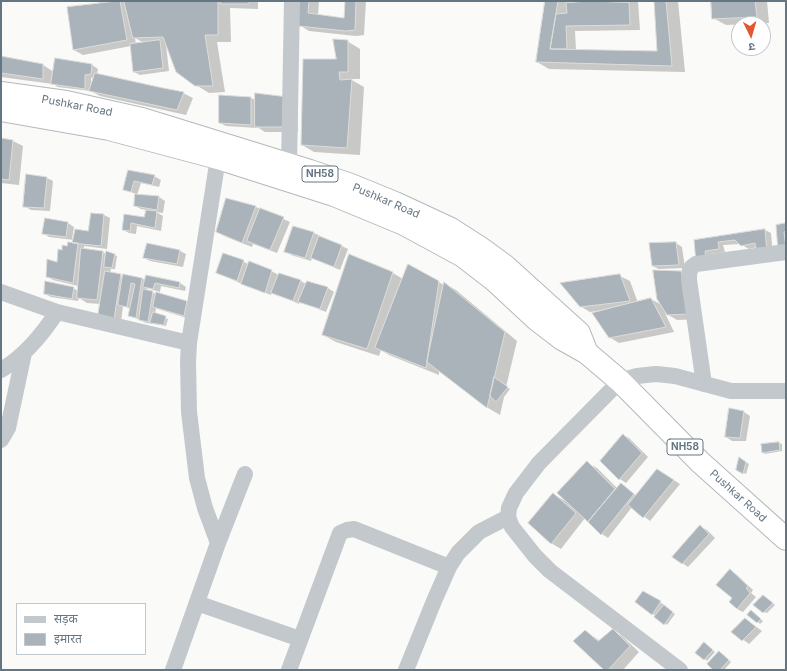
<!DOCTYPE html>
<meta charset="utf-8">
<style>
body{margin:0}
#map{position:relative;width:787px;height:671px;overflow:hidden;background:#fafaf8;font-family:Inter,"Noto Sans Devanagari",sans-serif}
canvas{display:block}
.frame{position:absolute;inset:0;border:2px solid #657683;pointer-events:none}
.legend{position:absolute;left:16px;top:603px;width:130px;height:52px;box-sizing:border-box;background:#fff;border:1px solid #c1c8cd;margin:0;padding:5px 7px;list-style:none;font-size:12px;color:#657683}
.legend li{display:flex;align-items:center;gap:8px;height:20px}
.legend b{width:20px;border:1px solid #c1c8cd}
.north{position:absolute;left:731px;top:16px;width:40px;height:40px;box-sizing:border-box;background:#fff;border:1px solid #c1c8cd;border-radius:50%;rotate:175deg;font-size:11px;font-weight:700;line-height:16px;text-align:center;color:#657683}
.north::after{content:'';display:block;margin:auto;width:14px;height:18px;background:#e4572e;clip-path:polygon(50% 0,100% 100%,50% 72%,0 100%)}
</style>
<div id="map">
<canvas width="787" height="671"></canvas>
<div class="frame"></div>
<ul class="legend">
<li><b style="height:5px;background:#c3c8cc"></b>सड़क</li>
<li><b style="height:11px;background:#aab3b9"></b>इमारत</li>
</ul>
<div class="north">उ</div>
</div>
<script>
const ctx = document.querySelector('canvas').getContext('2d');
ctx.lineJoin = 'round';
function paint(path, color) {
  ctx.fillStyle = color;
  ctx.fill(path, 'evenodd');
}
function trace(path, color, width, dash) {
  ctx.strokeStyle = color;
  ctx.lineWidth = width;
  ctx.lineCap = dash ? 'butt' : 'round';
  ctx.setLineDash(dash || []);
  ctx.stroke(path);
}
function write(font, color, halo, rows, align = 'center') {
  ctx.font = font + ' Inter,sans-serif';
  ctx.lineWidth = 4;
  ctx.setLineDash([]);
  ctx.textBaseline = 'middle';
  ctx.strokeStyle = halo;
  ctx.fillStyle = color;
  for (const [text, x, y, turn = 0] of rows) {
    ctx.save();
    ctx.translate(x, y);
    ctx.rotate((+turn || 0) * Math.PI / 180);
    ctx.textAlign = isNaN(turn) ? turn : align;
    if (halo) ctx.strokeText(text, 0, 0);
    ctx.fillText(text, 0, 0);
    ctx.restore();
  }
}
const shadow = new Path2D(`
 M96 1H258V9L230 8 231 42H217L225 92 209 93 196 85 166 45 169 71 140 75 134 72 131 46 83 55 74 50 100 4ZM135 38 144 43 136 45Z
 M300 1H319L318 15 345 19 346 1H366L364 35 356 36 309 31 299 25Z
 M546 1H571V4L590 1H638L640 30 575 31 576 50 658 52 655 1H678L685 72 549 69 537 62Z
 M712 1H767L769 23 726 25 713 18Z
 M347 41 360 49V79H350L364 87 360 155 314 152 302 145 338 60Z
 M1 57 43 65 54 72 92 65 98 69 97 75 183 93 193 98 186 115 100 96 91 91 58 87 53 84 1 77ZM94 77 91 88V78Z
 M220 96 251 98 256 100 297 104 298 132H265L257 127V128L226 126 220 123Z
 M1 139 13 141 23 146 19 185 1 183Z
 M129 171 154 176 161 180 159 187 141 183 137 195 159 197 165 201 163 213 156 212 163 216 161 231 137 226 136 234 129 233 123 230 125 215 145 218 147 210 141 209 135 206 136 194 125 190Z
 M27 176 47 178 53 181 50 211 31 210 24 206Z
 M227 199 256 207 290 222 277 253 253 244 252 247 226 237 217 232Z
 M104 215 110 218 107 249 84 246V249L103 252 107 255H114L117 256 115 269H111L110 273 124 277 142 278 146 281V276L180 283 186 287 185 291 161 286 160 292 147 288 146 291 187 302 193 306 190 319 161 310 156 308 155 314 168 319 166 326 154 324 146 323 129 315 131 309 123 306 121 322 105 318 101 304 87 303 79 298 78 301 51 297 45 294 73 288 78 291V286L53 280 47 276 57 263 63 251 73 244 74 240 49 237 43 233 68 223 74 227 72 239 74 240 88 232Z
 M786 224V253L778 225Z
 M765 230 771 233 773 256 757 247 749 249 740 244 723 245 725 252 711 254 712 264 695 241Z
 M314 233 348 249 340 270 312 258 311 261 291 255 285 251Z
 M676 243 682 247 685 268 659 269 652 266Z
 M180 251 186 254 183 267 150 261 144 258Z
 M350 255 393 273 403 279 408 266 444 285V283L456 290 517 341 506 387 510 389 504 397 500 415 488 408 439 370V375L389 355 381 350 379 356 336 342 323 335Z
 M243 261 249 265 271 271 279 275 301 281 306 284 307 282 328 288 334 292 326 312 300 302 299 304 272 292 271 295 249 287 224 276Z
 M620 276 630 281 638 303 651 299 662 305 700 319 677 320 665 313 674 332 619 343 609 337 603 310 590 312 580 306Z
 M730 410 744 412 750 416 746 441H732L726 437Z
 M623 435 629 438 648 457 626 483 620 479Z
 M779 443 782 444V451L765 454 763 452Z
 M740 458 749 464 746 474 737 469Z
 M587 463 597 468 617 488 621 484 637 496 664 474 680 484 650 521 632 507 608 538 602 534 585 518 561 549 551 543 553 494 567 502Z
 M700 526 707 530 715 538 688 567 682 563Z
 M730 571 736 574 753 590 751 593 756 597 743 612 737 609 734 598Z
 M643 592 666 606 665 607 675 614 667 625 653 614Z
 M766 598 775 605 767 613 764 612Z
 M754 613 763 621 760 624 758 622Z
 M751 623 762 631 749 644 733 632Z
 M585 631 600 641 613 631 622 636 639 652 623 670H605Z
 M707 645 715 652 707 661 705 659Z
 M721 653 731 662 724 670H715Z`);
const building = new Path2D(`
 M120 1 127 40 73 50 67 7Z
 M124 1H218V35H205L213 86H195L176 72 163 37 133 38Z
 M221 1H249V4H221Z
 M299 1H309L308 13 344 18 345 1H356L355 30 346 31 298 26Z
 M545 1H558L550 49 657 51 654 1H666L672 66 536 62Z
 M589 1H629V2Z
 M589 1 629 2 630 25 566 26 567 49H550L556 14 567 13 566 3Z
 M711 1H755L757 17 712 19Z
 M333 39 348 40V72H339L340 80 352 79 347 148 301 145 303 59H336Z
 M160 40 163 68 133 72 130 44Z
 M1 56 43 64V79L1 73Z
 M55 58 92 64 91 74 85 75V89L51 84Z
 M95 73 163 88 184 92 177 110 89 91Z
 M255 93 288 97V127H255Z
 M219 95 251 97V125L219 123Z
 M1 138 13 140 9 180 1 179Z
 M128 170 155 175 152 185 134 181 131 192 123 190Z
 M26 174 47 177 44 208 23 207Z
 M135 194 159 196 157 210 134 206Z
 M226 198 256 206 242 243 216 232Z
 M260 208 284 217 270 250 247 241Z
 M146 210 157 211 155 228 131 223 130 231 122 230 124 214 144 217Z
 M91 213 104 214 101 246 72 243 75 229 88 231Z
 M45 218 68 222 66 237 42 234Z
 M786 223V231L784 232 786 249 778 251 776 225Z
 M293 226 314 232 305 258 284 252Z
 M765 229 767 253H757L755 243 741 246 735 240 718 242 719 249 705 251 706 261 696 263 694 240Z
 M319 236 342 245 334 267 311 258Z
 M68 242 78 243 73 283 46 277 47 259 57 262 58 249 62 250V245L67 246Z
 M676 242 679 265 652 266 649 243Z
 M147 243 180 250 177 264 143 258Z
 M81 248 103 251 97 300 77 298Z
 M106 251 115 254 112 268 104 267Z
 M223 253 244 260 237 281 216 273Z
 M349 254 393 272 367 349 322 335Z
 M249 261 272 270 265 293 241 284Z
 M408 264 439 281 426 368 375 348Z
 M653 270 681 271 691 314 667 315 657 299Z
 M105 271 121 274 114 319 98 315Z
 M279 273 301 280 293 301 271 293Z
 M123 274 142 278 136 318 128 316 135 284 131 283 127 307 118 305Z
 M620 274 630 301 580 307 560 283Z
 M146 275 180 282 179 288 155 283 153 289 143 287Z
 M45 281 74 287 72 299 44 294Z
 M307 281 328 287 320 309 298 302Z
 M444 282 505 332 487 408 427 362Z
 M143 289 153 291 148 322 139 320Z
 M156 292 187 301 184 316 153 307Z
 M651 298 666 327 609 338 592 313Z
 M153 312 166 316 164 325 150 323Z
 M494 377 508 387 496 402 490 396Z
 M729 408 744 411 740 438 725 437Z
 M623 434 642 453 619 480 600 461Z
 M779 442 780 450 762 453 761 444Z
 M739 457 746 462 743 474 736 470Z
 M587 461 615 489 588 522 557 493Z
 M657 469 674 480 643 518 628 505Z
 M621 483 634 494 601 535 588 522Z
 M553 493 576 513 551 544 528 523Z
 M700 525 709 534 682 564 672 557Z
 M730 569 748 586 746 588 750 593 737 609 729 602 732 598 716 585Z
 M643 591 661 601 652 615 635 602Z
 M763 595 773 603 763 613 753 605Z
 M664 605 673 612 664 625 654 617Z
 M751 610 761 619 757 623 747 615Z
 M745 618 756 627 742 641 731 632Z
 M613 629 630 646 608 670H604L573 641 585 630 598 641Z
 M704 642 713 650 704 660 695 653Z
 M719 651 729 660 720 670H713L707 664Z`);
const street = new Path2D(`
 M289 165 292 1
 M1 292 57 312 189 343
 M1 370C25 356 42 335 57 312
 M704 384 689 280C689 272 689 268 696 264L786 252
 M1 440 8 428 24 353
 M218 543 205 508 197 478 189 412 188 362 189 343 218 158
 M197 603 300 639
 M173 670 218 543 245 474
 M289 670 340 533 347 530 354 529 449 567
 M406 670 434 601 449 567 458 553 479 532 508 517
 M680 670 550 571 535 556 512 527 508 517 509 508 516 493 539 463 620 381 637 376 656 374 675 376 731 391H786`);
const highway = new Path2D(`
 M1 93 66 102 142 119 310 171 351 185 395 203 451 229 479 247 505 266 579 333 587 353
 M1 110 109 129 218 158 334 195 404 224 463 256 494 280 536 319 562 339 587 353 620 381 700 462 786 539`);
const shields = [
 [320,174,36],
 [685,447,36]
];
const shieldNames = [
 ["NH58",320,174],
 ["NH58",685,447]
];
const streetNames = [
 ["Pushkar Road",77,106,11],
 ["Pushkar Road",386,201,23],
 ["Pushkar Road",738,496,42]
];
paint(shadow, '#0003');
paint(building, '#aab3b9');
trace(building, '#dcdcda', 1);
trace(highway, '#b4b9bd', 24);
trace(street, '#c3c8cc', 16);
trace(highway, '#fff', 22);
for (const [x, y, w] of shields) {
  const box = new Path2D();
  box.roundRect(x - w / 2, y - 8, w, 16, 3);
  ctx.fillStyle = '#fff';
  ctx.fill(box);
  trace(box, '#657683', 1);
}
write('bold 10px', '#657683', null, shieldNames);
write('11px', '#657683', '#fff', streetNames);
</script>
